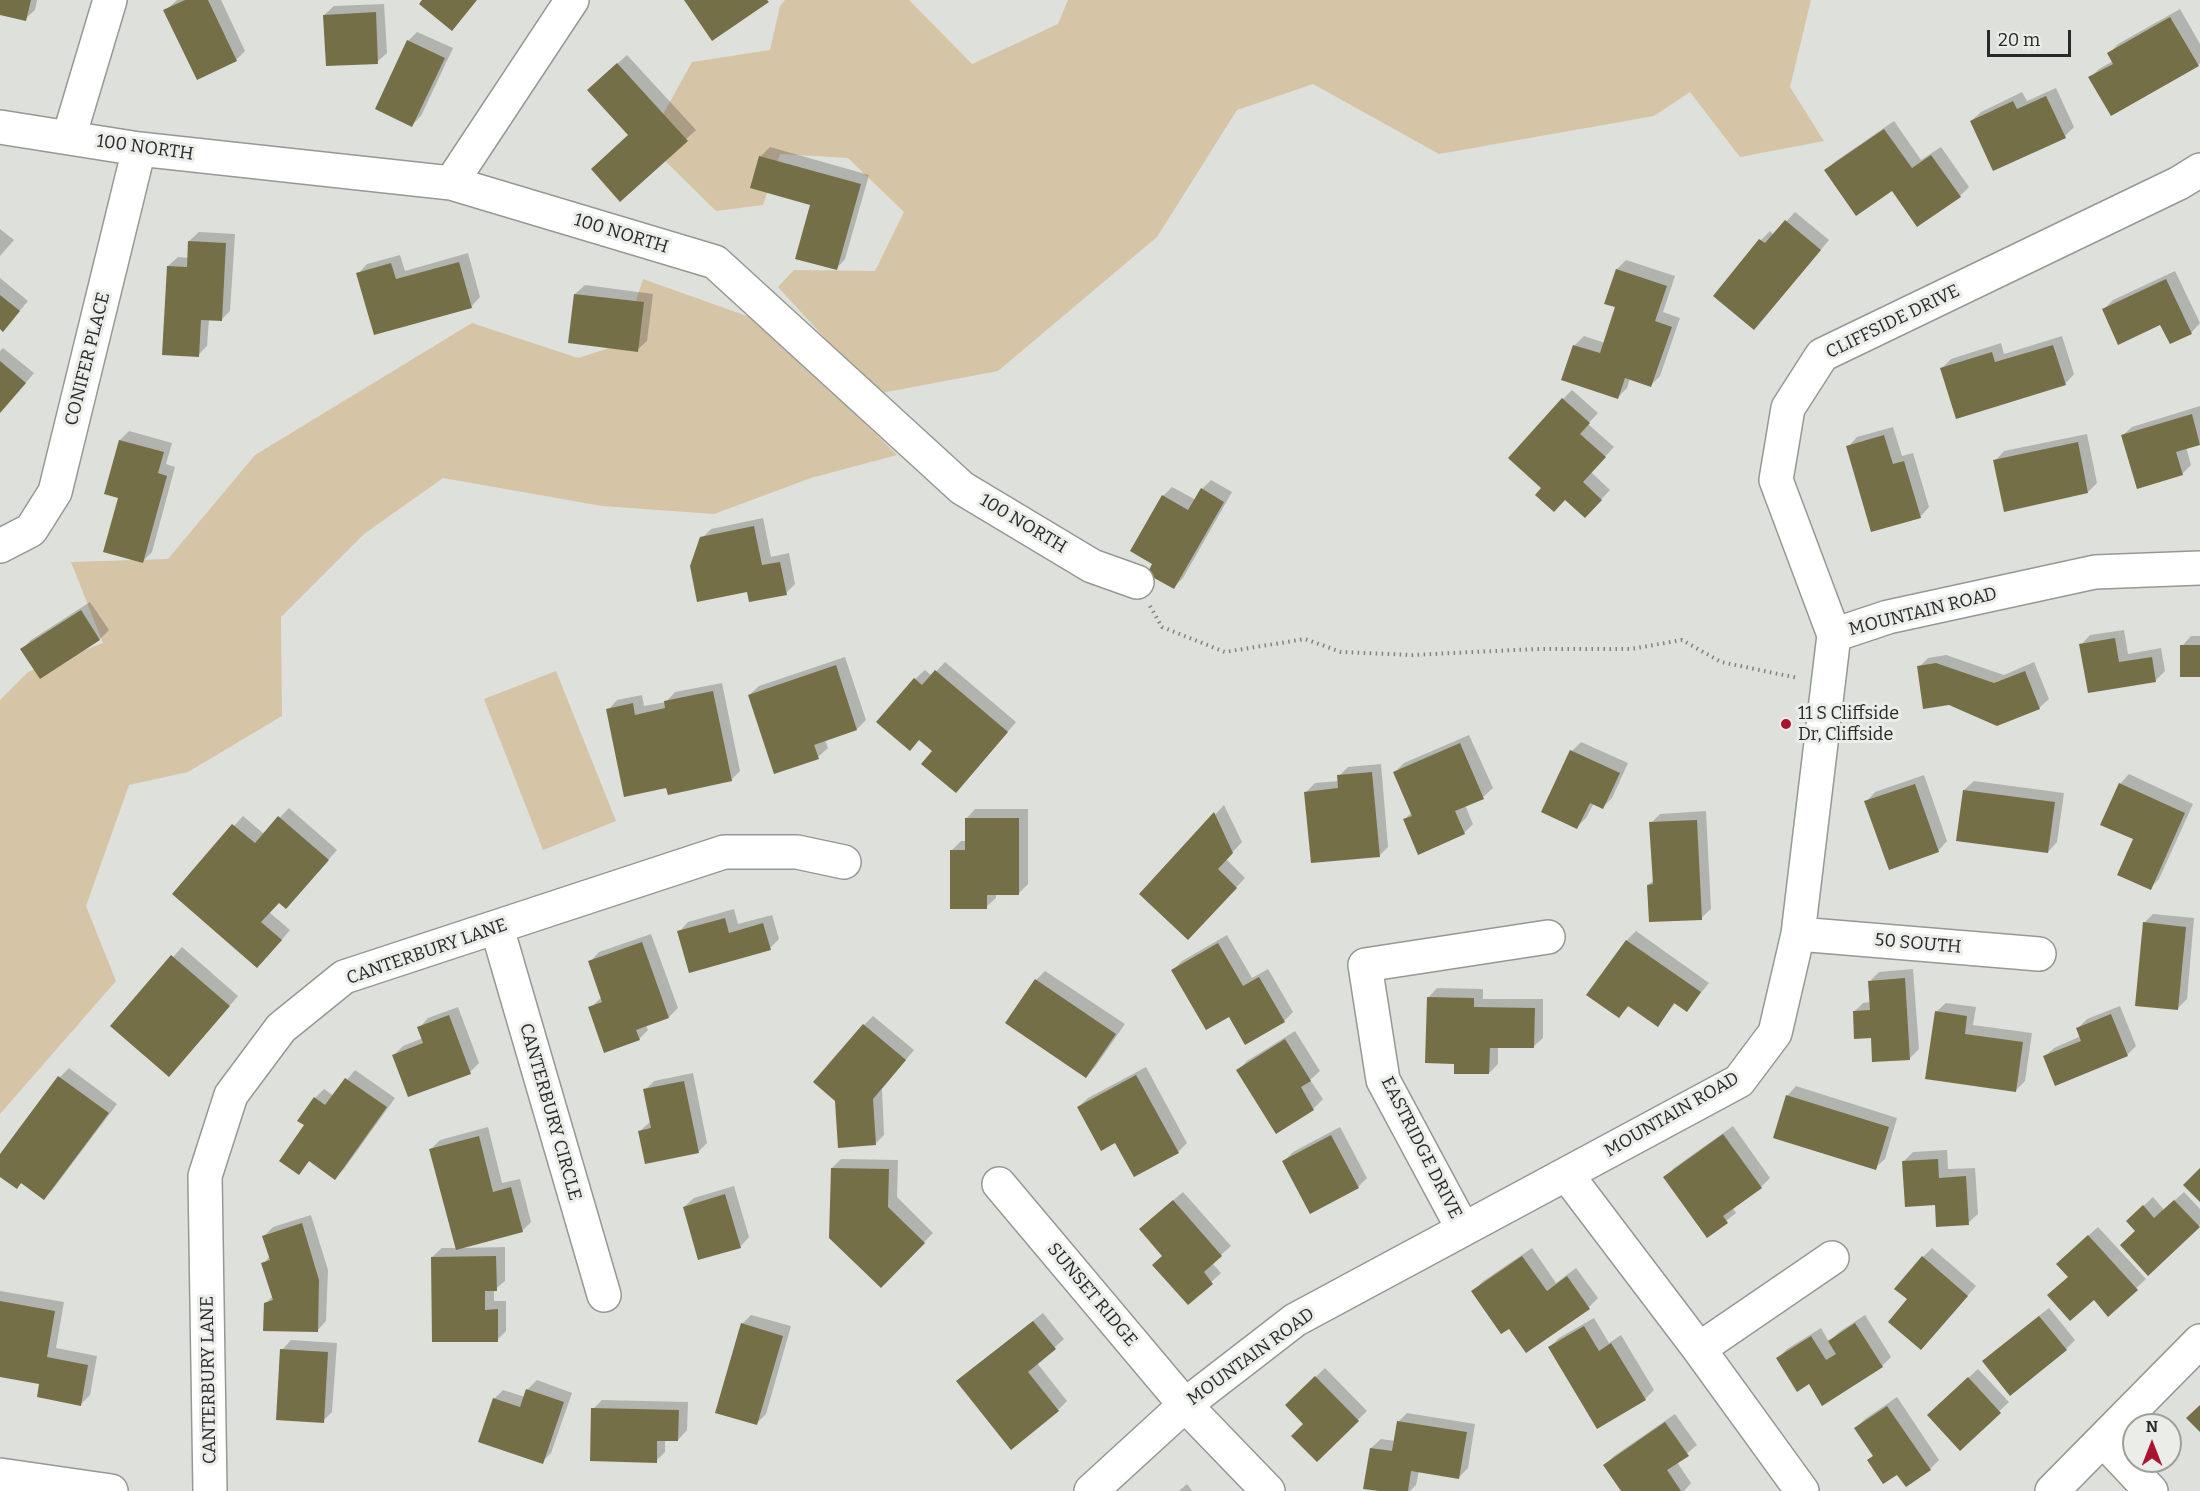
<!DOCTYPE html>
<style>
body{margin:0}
#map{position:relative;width:2200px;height:1491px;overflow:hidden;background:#dee0db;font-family:Bitter,serif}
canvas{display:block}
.north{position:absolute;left:2122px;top:1413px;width:60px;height:60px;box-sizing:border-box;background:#ebede8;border:2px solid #9d9f9b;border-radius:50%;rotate:0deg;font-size:16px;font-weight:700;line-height:24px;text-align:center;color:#292927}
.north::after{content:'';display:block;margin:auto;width:21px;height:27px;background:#aa1431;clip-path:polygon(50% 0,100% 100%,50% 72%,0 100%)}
.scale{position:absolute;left:1987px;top:30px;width:84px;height:27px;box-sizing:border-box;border:3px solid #292927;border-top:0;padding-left:8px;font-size:18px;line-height:21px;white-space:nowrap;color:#292927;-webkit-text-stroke:4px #ebede8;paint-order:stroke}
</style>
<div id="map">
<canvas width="2200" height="1491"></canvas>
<div class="north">N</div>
<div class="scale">20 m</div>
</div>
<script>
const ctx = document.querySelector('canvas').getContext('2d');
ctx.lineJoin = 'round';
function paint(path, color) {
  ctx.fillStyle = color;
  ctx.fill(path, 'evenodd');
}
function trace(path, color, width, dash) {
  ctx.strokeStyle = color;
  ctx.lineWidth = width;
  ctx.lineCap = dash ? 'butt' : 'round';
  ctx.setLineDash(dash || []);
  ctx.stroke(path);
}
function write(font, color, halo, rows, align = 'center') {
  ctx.font = font + ' Bitter,serif';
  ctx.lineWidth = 6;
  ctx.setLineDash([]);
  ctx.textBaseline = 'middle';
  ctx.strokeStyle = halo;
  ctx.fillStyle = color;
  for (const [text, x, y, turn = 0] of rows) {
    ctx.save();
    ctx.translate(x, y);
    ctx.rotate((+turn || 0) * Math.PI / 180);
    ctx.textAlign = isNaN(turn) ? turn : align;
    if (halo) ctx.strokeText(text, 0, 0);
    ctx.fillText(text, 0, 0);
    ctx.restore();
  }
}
const green = new Path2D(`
 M785 0H909L972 64 1058 24 1068 0H1811L1790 87 1824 141 1740 157 1690 92 1654 116 1439 154 1313 84 1237 110 1157 237 998 371 876 394 778 287 794 270 875 271 904 212 848 158 780 154 763 205 716 211 647 143 692 62 770 50 780 6Z
 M643 279 761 321 897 455 811 478 714 514 602 506 443 478 364 534 281 617 282 716 188 772 129 785 86 906 116 981 0 1114V700L28 672 103 643 71 562 168 559 255 455 472 323 578 358 622 344Z
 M556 671 616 821 543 850 484 699Z`);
const shadow = new Path2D(`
 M0 0H37L35 10 25 19 0 13Z
 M177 0H221L245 51 236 60 165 11Z
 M384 4 387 53 377 62 324 15 334 6Z
 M2180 9 2200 44V63L2198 65 2090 78 2099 69 2113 61 2109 54 2118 44Z
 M417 32 453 48 421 116 412 125 408 41Z
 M627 55 696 130 620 200 630 134 599 80Z
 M2056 88 2074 127 2065 136 1971 121 1981 112 2022 92 2027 101Z
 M1894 121 1921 160 1941 147 1969 187 1960 196 1893 189 1826 170 1836 161Z
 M770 147 869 175 845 259 836 269 812 204 760 157Z
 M1795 212 1829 240 1763 319 1761 240 1770 231 1774 235Z
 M0 229 14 240 0 256Z
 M199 232 235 234 230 311 221 320 209 319 207 346 198 355 168 266 178 257 189 258V241Z
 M468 253 480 297 471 307 358 274 367 264 400 255 405 271Z
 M1626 260 1675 276 1663 312 1680 318 1660 376 1651 385 1630 378 1627 388 1618 397 1563 379 1575 345 1584 336 1605 343 1617 306V269Z
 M2175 271 2200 323 2191 333 2161 323 2103 310 2113 300Z
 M0 278 28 301 12 320 0 327Z
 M585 285 653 294 647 341 637 350 575 294Z
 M2062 336 2074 374 2065 384 1942 368 1951 359 2001 343 2004 354Z
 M3 348 34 373 0 413V351Z
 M1572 390 1598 413 1588 424 1614 447 1591 472 1610 490 1594 507 1565 499 1543 488 1563 399Z
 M2200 406V443L2186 447 2191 465 2182 474 2122 436 2132 427Z
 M1893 427 1902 456 1913 453 1929 507 1920 517 1848 447 1857 437Z
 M129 431 172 443 166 464 175 467 152 552 143 561 120 497V440Z
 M2087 434 2097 483 2088 492 1995 461 2004 451Z
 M1211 480 1232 492 1183 578 1174 587 1154 563 1163 496 1172 487 1196 500 1202 489Z
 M763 518 771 557 789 553 795 584 786 593 748 590 702 538 711 529Z
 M90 602 109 630 100 639 40 677 22 649 31 640Z
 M2124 630 2128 654 2161 648 2165 671 2156 680 2089 692 2081 645 2090 635Z
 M2191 636H2200V676L2182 646Z
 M1946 655 2004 675 2034 662 2049 699 2039 708 1919 667 1928 658Z
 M845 657 866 720 857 729 825 740 828 748 818 757 749 695 759 686Z
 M945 662 1016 722 965 782 934 751 915 679 925 670 932 676Z
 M722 683 740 771 731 780 667 786 608 710 617 700 642 695 644 706 666 702 675 692Z
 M1469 735 1493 788 1483 797 1465 805 1473 824 1464 833 1404 820 1412 812 1395 772 1404 763Z
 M1581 742 1628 763 1612 798 1603 807 1594 803 1586 818 1577 827 1543 812 1572 751Z
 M1381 764 1388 847 1379 856 1306 792 1315 783 1339 781V776L1348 767Z
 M2129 774 2193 804 2159 879 2150 888 2120 784Z
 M1924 775 1947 841 1938 851 1866 802 1875 792Z
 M1974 781 2064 793 2057 842 2048 852 1964 790Z
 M1224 805 1242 842 1226 859 1245 878 1197 928 1141 894Z
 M289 808 337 850 295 898 279 901 269 912 290 930 267 957 174 893 243 816 264 834Z
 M975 809H1028V884L1019 893H996V898L986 907 951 851 961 841H966V819Z
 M1706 811 1711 909 1701 918 1648 885 1654 880 1651 823 1660 814Z
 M734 909 738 924 772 915 779 939 770 948 679 932 688 922Z
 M2153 914 2194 918 2187 999 2178 1008 2144 923Z
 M1636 931 1709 983 1687 1010 1676 1002 1658 1025 1630 1005 1619 1016 1588 995 1627 940Z
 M651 934 678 1008 669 1017 646 1025 648 1030 639 1039 590 1008 602 997 590 962 599 952Z
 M1227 935 1252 978 1268 969 1293 1012 1284 1021 1229 1015 1173 970 1182 961Z
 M182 947 238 996 178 1066 112 1026Z
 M1913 969 1919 1049 1910 1058 1872 1037 1854 1012 1863 1003 1871 1002 1870 981 1879 972Z
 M1045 971 1125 1024 1095 1067 1086 1076 1036 980Z
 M1437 988 1483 989V999H1543V1038L1533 1047H1498V1064L1489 1073 1456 1062 1428 998Z
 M1946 1003 1976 1007 1973 1025 2032 1033 2025 1081 2016 1090 1936 1012Z
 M2120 1006 2136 1046 2127 1055 2044 1057 2054 1048 2081 1036 2078 1028 2087 1019Z
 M458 1007 479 1063 470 1072 394 1055 403 1046 423 1038 419 1028 428 1018Z
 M873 1016 914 1050 882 1089 884 1135 875 1144 864 1025Z
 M1295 1031 1320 1071 1310 1080 1323 1099 1314 1108 1276 1132 1238 1071 1247 1061Z
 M1146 1067 1187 1143 1178 1152 1078 1107 1088 1098Z
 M69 1068 117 1104 53 1189 44 1198 22 1182 17 1187 0 1175V1157L60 1077Z
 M355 1070 395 1098 344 1169 335 1178 310 1160 299 1173 306 1125 315 1098 324 1089 334 1096Z
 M693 1073 707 1143 698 1152 640 1131 651 1121 645 1090 654 1081Z
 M1796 1086 1897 1118 1885 1159 1875 1168 1787 1096Z
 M1733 1126 1770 1178 1761 1187 1732 1207 1736 1213 1707 1236 1665 1178 1674 1168Z
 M488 1127 502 1183 520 1179 531 1222 522 1231 462 1248 505 1247V1281L494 1290V1301H506V1331L497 1340 432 1257 442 1248H457L431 1149 440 1140Z
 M1340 1127 1367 1178 1358 1187 1284 1161 1293 1152Z
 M1947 1150 1948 1169 1975 1168 1978 1214 1968 1223 1936 1203 1903 1162 1913 1152Z
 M841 1159 898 1160 897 1197 933 1233 881 1286 832 1168Z
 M734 1186 749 1237 740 1247 684 1207 694 1198Z
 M1183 1192 1231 1246 1212 1263 1221 1273 1188 1303 1163 1255 1150 1220Z
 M2184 1192 2200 1209V1225L2148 1274 2137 1230V1212L2153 1197 2164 1210Z
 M311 1215 328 1270 326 1321 317 1331 265 1304 273 1296 263 1264 270 1256 264 1236 273 1227Z
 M2098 1227 2146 1279 2108 1314 2094 1298 2069 1276 2067 1255Z
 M1532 1248 1556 1283 1576 1268 1598 1298 1589 1307 1509 1327 1473 1292 1482 1282Z
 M1932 1248 1976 1286 1930 1339 1909 1299 1923 1257Z
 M0 1291 64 1302 56 1348 97 1356 90 1395 81 1404 41 1383 0 1376Z
 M2049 1308 2075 1340 2066 1349 1993 1352Z
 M1043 1313 1064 1339 1037 1363 1067 1401 1058 1410 968 1372Z
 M751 1315 791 1326 766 1414 757 1423 742 1324Z
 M1865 1315 1891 1357 1882 1366 1809 1382 1778 1358 1787 1349 1821 1328 1829 1342 1839 1332Z
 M1594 1318 1609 1343 1621 1335 1654 1390 1645 1399 1550 1347 1559 1338Z
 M291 1340 337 1343 332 1412 323 1421 282 1350Z
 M1325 1368 1367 1411 1317 1460 1305 1424 1287 1405Z
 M1978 1369 2009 1402 1960 1448 1938 1406Z
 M537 1380 572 1393 551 1453 542 1462 494 1399 503 1390 525 1397 527 1390Z
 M1897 1397 1939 1460 1930 1469 1898 1473 1869 1460 1874 1455 1856 1428 1865 1419Z
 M602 1400 688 1402 687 1430 678 1440 665 1439V1452L656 1461 593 1409Z
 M1407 1413 1475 1424 1468 1468 1459 1477 1419 1471 1416 1485 1410 1491H1389L1371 1448 1381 1439 1395 1441 1398 1422Z
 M1675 1414 1697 1445 1677 1462 1691 1483 1684 1491H1623L1605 1465 1614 1456Z
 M1187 1484 1192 1491H1179Z`);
const building = new Path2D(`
 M0 0H31L26 21 0 15Z
 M185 0H208L237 61 197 80 163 10Z
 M422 0H477L452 31 419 4Z
 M684 0H767L769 2 712 41Z
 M376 12 378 64 326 66 323 15Z
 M2170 17 2199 66 2111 116 2088 77 2113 64 2107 53Z
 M407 40 445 58 412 127 375 109Z
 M617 63 688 141 620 202 591 169 628 135 587 90Z
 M2046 96 2066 138 1993 171 1970 121 2013 101 2017 109Z
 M1884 129 1912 168 1931 155 1961 197 1917 227 1892 191 1856 216 1824 170Z
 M759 156 861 184 837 270 795 259 810 205 750 188Z
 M1785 220 1821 250 1754 330 1713 296 1759 239 1765 243Z
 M188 241 226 243 222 321 201 320 199 357 162 355 167 266 187 267Z
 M459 262 472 308 374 335 356 273 391 263 396 279Z
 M1616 269 1667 286 1655 321 1672 327 1651 387 1625 378 1618 399 1561 380 1573 345 1600 353 1615 307 1604 304Z
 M2166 279 2192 334 2170 344 2160 325 2118 345 2102 309Z
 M574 294 644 302 638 352 568 343Z
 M0 295 20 311 3 332 0 329Z
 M2053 345 2066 385 1956 419 1940 368 1992 352 1995 362Z
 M0 361 26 383 0 413Z
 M1562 398 1590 423 1580 434 1606 457 1583 482 1602 500 1585 518 1565 500 1554 512 1535 495 1541 488 1508 458Z
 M2192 414 2200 445 2176 452 2183 475 2137 489 2121 435Z
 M1884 435 1893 464 1904 461 1921 518 1871 532 1846 446Z
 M119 440 164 452 158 473 167 476 143 563 103 552 118 498 104 494Z
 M2078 442 2088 493 2004 512 1993 460Z
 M1201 488 1224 502 1174 589 1147 574 1152 564 1130 551 1162 495 1188 510Z
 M754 526 762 565 780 562 787 595 749 602 747 592 697 602 690 566 700 537Z
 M81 610 100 640 40 679 20 649Z
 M2115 638 2119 662 2152 657 2156 682 2088 693 2079 644Z
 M2180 645H2200V677H2180Z
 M1936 663 1994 683 2025 671 2040 709 1997 726 1949 705 1923 709 1917 666Z
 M836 665 857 730 814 745 819 759 774 774 748 695Z
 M935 670 1008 732 956 793 921 764 932 751 919 740 910 751 876 722 914 678 922 685Z
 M713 691 732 781 668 795 666 788 624 797 606 709 633 703 635 715 665 708 664 701Z
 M1460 743 1484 799 1455 811 1465 834 1418 855 1403 819 1412 816 1393 772Z
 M1570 750 1620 773 1603 809 1590 803 1577 829 1541 812Z
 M1372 772 1380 857 1311 863 1304 792 1338 788 1337 775Z
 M2119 783 2185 813 2151 890 2117 875 2133 839 2100 825Z
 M1915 784 1939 852 1889 870 1864 801Z
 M1963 790 2055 802 2048 853 1956 841Z
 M1214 812 1233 853 1218 869 1237 888 1188 940 1139 894Z
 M278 816 329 860 286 909 279 903 261 922 282 940 257 968 172 894 232 824 255 843Z
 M965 818H1019V895H987V909H950V850H965Z
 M1697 820 1702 920 1649 922 1647 885 1653 884 1649 822Z
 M725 918 729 933 763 923 771 950 689 973 677 931Z
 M2143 922 2186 927 2178 1010 2135 1006Z
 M1626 940 1701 992 1687 1012 1674 1003 1658 1027 1628 1006 1619 1018 1586 995Z
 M642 942 669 1018 636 1030 640 1040 604 1053 588 1007 602 1002 588 961Z
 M1218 943 1243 986 1259 977 1285 1022 1245 1045 1229 1017 1206 1030 1171 970Z
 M171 955 230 1006 169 1077 110 1026Z
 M1905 978 1910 1060 1872 1062 1871 1038 1854 1039 1853 1011 1870 1010 1868 981Z
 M1035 979 1116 1034 1086 1078 1005 1023Z
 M1427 997 1474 998V1007L1535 1008 1534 1048H1490L1489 1074H1454V1064L1425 1063Z
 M1935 1011 1967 1016 1965 1034 2023 1042 2016 1092 1925 1079Z
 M2111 1014 2128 1056 2055 1086 2043 1056 2081 1041 2076 1028Z
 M449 1015 471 1074 408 1097 392 1055 423 1043 417 1027Z
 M863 1024 906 1060 873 1099 876 1145 838 1148 835 1101 813 1082Z
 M1285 1039 1311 1081 1301 1087 1314 1110 1276 1134 1236 1070Z
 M1136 1075 1179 1153 1134 1177 1115 1143 1101 1151 1077 1107Z
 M58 1076 109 1113 44 1200 21 1183 17 1189 0 1177V1154Z
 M345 1078 387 1107 335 1180 309 1161 299 1175 279 1161 304 1125 297 1121 314 1097 325 1105Z
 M684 1081 699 1153 645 1164 638 1131 651 1128 643 1089Z
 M1786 1095 1889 1127 1876 1170 1773 1138Z
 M1723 1134 1762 1188 1723 1216 1728 1223 1707 1238 1663 1177Z
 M1331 1135 1359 1188 1310 1214 1282 1161Z
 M479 1136 493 1192 511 1187 523 1232 456 1250 429 1149Z
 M1938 1159 1939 1178 1966 1176 1969 1225 1936 1227 1935 1205 1905 1207 1902 1161Z
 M831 1168 889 1169 888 1207 925 1243 881 1288 829 1238Z
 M2200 1168V1202L2183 1185Z
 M725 1194 741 1248 698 1260 683 1207Z
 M1173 1200 1222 1256 1204 1272 1213 1284 1188 1305 1152 1265 1162 1256 1139 1229Z
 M2174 1200 2200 1227 2148 1276 2120 1245 2135 1231 2126 1221 2143 1205 2154 1218Z
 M302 1223 319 1280 318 1332 263 1331 264 1303 273 1300 261 1263 270 1260 262 1236Z
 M2088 1235 2138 1290 2108 1317 2094 1300 2070 1321 2047 1295 2068 1277 2056 1264Z
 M496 1256 497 1291H485V1310L498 1309V1342H432L431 1257Z
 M1522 1256 1547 1291 1567 1276 1590 1309 1526 1353 1509 1329 1501 1334 1471 1291Z
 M1922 1256 1968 1296 1921 1350 1888 1322 1907 1299 1894 1289Z
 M0 1301 55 1311 47 1357 88 1365 81 1406 37 1397 39 1384 0 1377Z
 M2039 1316 2067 1350 2010 1396 1982 1361Z
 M1033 1321 1056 1349 1028 1372 1059 1411 1011 1450 956 1381Z
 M741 1323 783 1336 757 1425 715 1413Z
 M1855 1323 1883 1367 1822 1406 1809 1384 1797 1392 1776 1358 1811 1336 1826 1360 1836 1354 1828 1341Z
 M1584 1326 1599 1351 1611 1343 1646 1400 1597 1429 1548 1347Z
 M280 1349 328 1352 324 1423 276 1420Z
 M1315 1376 1359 1421 1317 1462 1291 1436 1303 1424 1285 1405Z
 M1968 1377 2001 1413 1960 1451 1927 1415Z
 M526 1389 564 1402 543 1464 478 1442 493 1398 520 1407Z
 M2200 1405V1432L2186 1418Z
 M1887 1406 1931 1470 1906 1487 1897 1475 1883 1484 1867 1460 1873 1456 1854 1428Z
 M591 1408 679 1410 678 1441H657V1463L590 1461Z
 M1397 1421 1467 1432 1459 1479 1411 1471 1408 1491H1379L1363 1489 1370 1448 1392 1451Z
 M1665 1422 1689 1456 1667 1470 1681 1491H1621L1603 1465Z`);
const path = new Path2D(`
 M1150 606 1162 627 1225 652 1305 639 1341 652 1413 655 1536 649H1631L1682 640 1721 662 1798 678`);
const minor = new Path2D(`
 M0 127 139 149 451 183 715 262 962 488 1092 566 1137 582
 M69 137 110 0
 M451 183 572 0
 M0 546 31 530 55 492 139 149
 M1834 635 1888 617 2095 572 2200 568
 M497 928 604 1295
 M1798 934 2039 954
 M1567 1175 1699 1349 1802 1491
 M999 1184 1185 1405 1268 1491
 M1463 1229 1383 1080 1365 965 1548 937
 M1699 1349 1832 1258
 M2103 1440 2151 1491
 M0 1475 111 1491
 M210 1491 205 1176 231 1095 281 1028 344 977 724 852H797L844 862
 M1091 1491 1185 1405 1295 1320 1739 1081 1775 1033 1798 934 1834 635 1776 480 1788 408 1822 355 2179 183 2200 170
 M2052 1491 2200 1341`);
const markers = [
 [1786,724,6,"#aa1431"]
];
const streetNames = [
 ["100 NORTH",145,148,8],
 ["100 NORTH",621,234,17],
 ["CLIFFSIDE DRIVE",1893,322,-26],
 ["CONIFER PLACE",88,359,-76],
 ["100 NORTH",1023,524,31],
 ["MOUNTAIN ROAD",1923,612,-14],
 ["50 SOUTH",1918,944,5],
 ["CANTERBURY LANE",427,952,-19],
 ["CANTERBURY CIRCLE",550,1112,74],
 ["MOUNTAIN ROAD",1672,1115,-30],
 ["EASTRIDGE DRIVE",1421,1148,63],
 ["SUNSET RIDGE",1092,1295,50],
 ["MOUNTAIN ROAD",1251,1357,-36],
 ["CANTERBURY LANE",209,1380,-91]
];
const poiNames = [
 ["11 S Cliffside",1798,714],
 ["Dr, Cliffside",1798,735]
];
paint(green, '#d6c4a7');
paint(shadow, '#0003');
paint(building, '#756f47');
trace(minor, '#969893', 36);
trace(path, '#828380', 4, [1.5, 4.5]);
trace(minor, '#fff', 33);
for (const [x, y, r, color] of markers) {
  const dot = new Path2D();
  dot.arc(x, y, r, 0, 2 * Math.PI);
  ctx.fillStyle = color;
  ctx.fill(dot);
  trace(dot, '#ebede8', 2);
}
write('18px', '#292927', '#ebede8', streetNames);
write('18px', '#292927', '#ebede8', poiNames, 'left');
</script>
